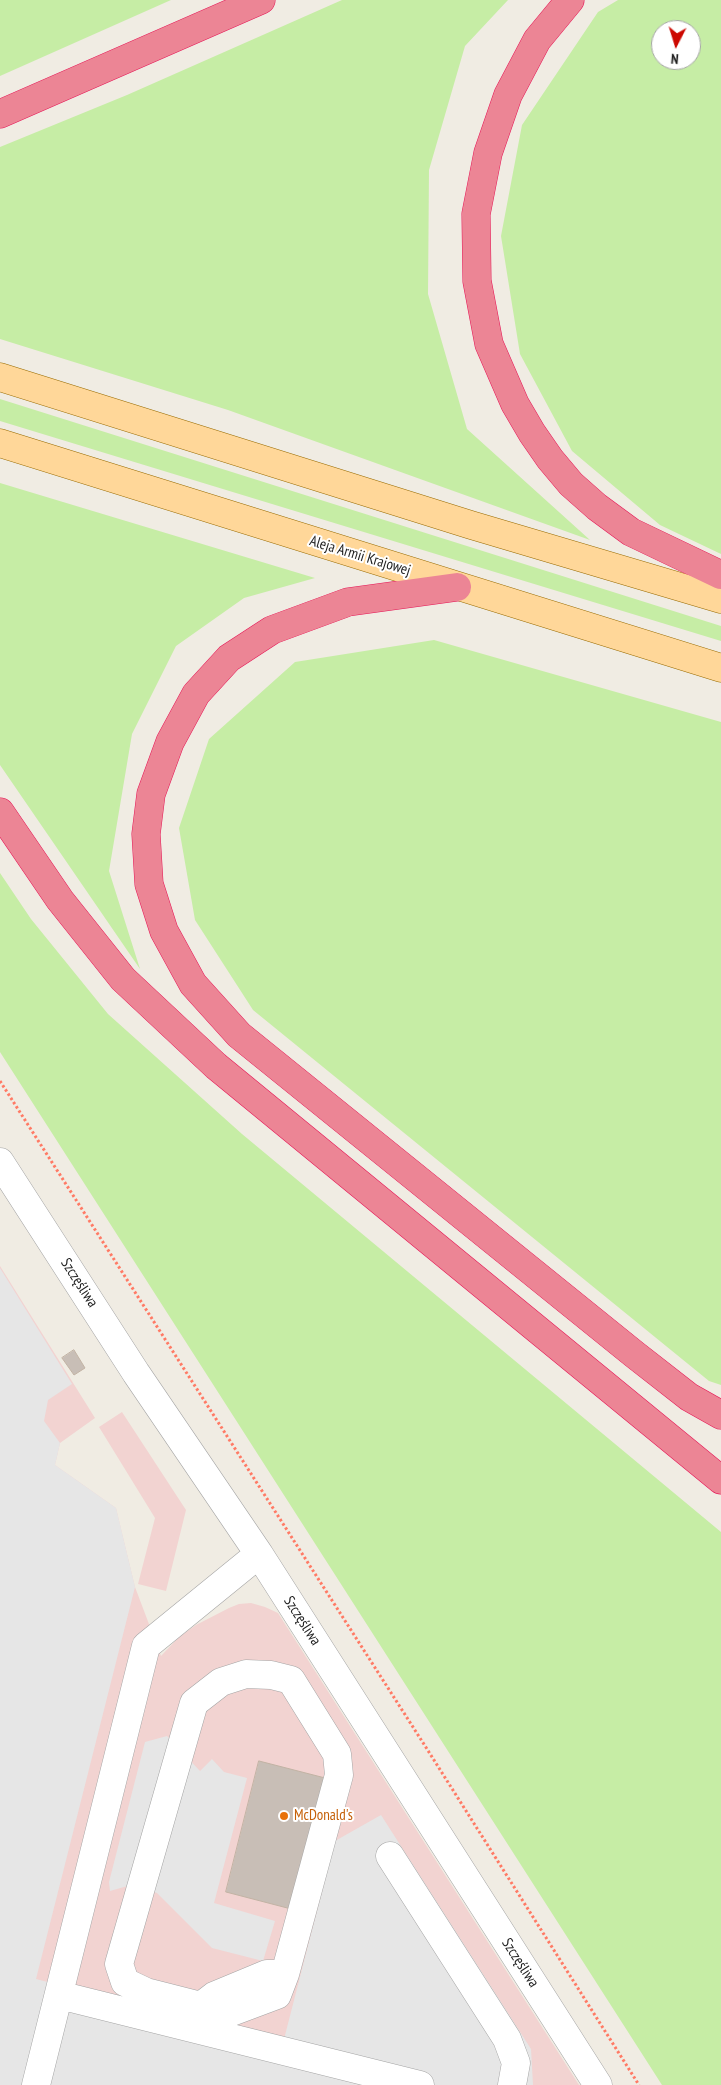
<!DOCTYPE html>
<meta charset="utf-8">
<style>
body{margin:0}
#map{position:relative;width:721px;height:2085px;overflow:hidden;background:#f0ece3;font-family:"PT Sans Narrow",sans-serif}
canvas{display:block}
.north{position:absolute;left:651px;top:20px;width:50px;height:50px;box-sizing:border-box;background:#fff;border:1px solid #a5a5a5;border-radius:50%;rotate:185deg;font-size:14px;font-weight:700;line-height:20px;text-align:center;color:#1e1e1e}
.north::after{content:'';display:block;margin:auto;width:18px;height:22px;background:#cc0800;clip-path:polygon(50% 0,100% 100%,50% 72%,0 100%)}
</style>
<div id="map">
<canvas width="721" height="2085"></canvas>
<div class="north">N</div>
</div>
<script>
const ctx = document.querySelector('canvas').getContext('2d');
ctx.lineJoin = 'round';
function paint(path, color) {
  ctx.fillStyle = color;
  ctx.fill(path, 'evenodd');
}
function trace(path, color, width, dash) {
  ctx.strokeStyle = color;
  ctx.lineWidth = width;
  ctx.lineCap = dash ? 'butt' : 'round';
  ctx.setLineDash(dash || []);
  ctx.stroke(path);
}
function write(font, color, halo, rows, align = 'center') {
  ctx.font = font + ' "PT Sans Narrow",sans-serif';
  ctx.lineWidth = 4;
  ctx.setLineDash([]);
  ctx.textBaseline = 'middle';
  ctx.strokeStyle = halo;
  ctx.fillStyle = color;
  for (const [text, x, y, turn = 0] of rows) {
    ctx.save();
    ctx.translate(x, y);
    ctx.rotate((+turn || 0) * Math.PI / 180);
    ctx.textAlign = isNaN(turn) ? turn : align;
    if (halo) ctx.strokeText(text, 0, 0);
    ctx.fillText(text, 0, 0);
    ctx.restore();
  }
}
const commercial = new Path2D(`
 M0 1266 95 1418 60 1443 55 1465 116 1508 135 1587 161 1656 179 1637 196 1625 229 1608 239 1604 251 1603 265 1607 278 1613 579 2085H0Z
 M122 1412 186 1510 166 1591 138 1584 155 1518 99 1427Z`);
const grass = new Path2D(`
 M0 0H171L0 76Z
 M342 0H508L465 46 429 170 428 294 467 429 590 540 228 410 0 339V147L127 95Z
 M618 0H721V554L660 525 572 451 520 354 501 236 522 125 598 12ZM661 30H691V60H661Z
 M0 399 721 626V641L0 421Z
 M0 483 315 578 244 598 176 646 132 734 109 871 140 969 0 765Z
 M434 640 721 722V1385L709 1381 253 1010 195 920 179 828 209 739 295 662Z
 M0 873 31 919 108 1014 242 1134 721 1532V2085H662L0 1052Z`);
const parking = new Path2D(`
 M0 1268 72 1384 48 1400 44 1421 60 1443 55 1465 116 1508 135 1587 36 1979 283 2043 335 1841 381 1815 531 2049 533 2085H0Z
 M167 1736 200 1771 212 1759 224 1772 247 1778 214 1903 275 1921 263 1961 212 1948 157 1893 131 1885 110 1891 109 1882 145 1742Z`);
const building = new Path2D(`
 M74 1350 85 1368 74 1375 62 1358Z
 M259 1761 329 1779 295 1910 226 1892Z`);
const path = new Path2D(`
 M0 1081 427 1749 639 2085`);
const minor = new Path2D(`
 M0 1162 136 1373 259 1554 598 2085
 M246 1674 271 1675 291 1680 337 1754 339 1775 285 1974H267L214 1996 201 2006 146 1992 125 1982 119 1964 194 1703 221 1682Z
 M390 1856 507 2039 516 2063 512 2085
 M59 1995 420 2085
 M201 2006 229 2013 277 1995 285 1974
 M36 2085 146 1646 259 1554`);
const major = new Path2D(`
 M0 377 471 525 721 599
 M0 443 721 668`);
const highway = new Path2D(`
 M570 0 537 40 508 95 488 153 476 214 477 281 489 344 515 404 532 433 550 459 571 484 597 507 631 532 721 575
 M0 114 261 0
 M457 587 348 602 272 630 229 658 196 694 170 742 151 794 146 834 149 884 164 931 193 984 239 1035 634 1354 689 1397 721 1415
 M0 812 60 900 123 979 216 1066 721 1480`);
const markers = [
 [284,1816,5,"#e8710a"]
];
const streetNames = [
 ["Aleja Armii Krajowej",360,556,17],
 ["Szczęśliwa",79,1283,57],
 ["Szczęśliwa",302,1621,57],
 ["Szczęśliwa",520,1963,57]
];
const foodNames = [
 ["McDonald's",294,1816]
];
paint(commercial, '#f2d3d1');
paint(grass, '#c6eda5');
paint(parking, '#e6e6e6');
paint(building, '#c8beb6');
trace(building, '#c2b3a4', 1);
trace(minor, '#a5a5a5', 29);
trace(major, '#986b00', 29);
trace(highway, '#e51857', 29);
trace(path, '#ff7a65', 3, [2.5, 2.5]);
trace(minor, '#fff', 28);
trace(major, '#ffd799', 28);
trace(highway, '#ec8595', 28);
for (const [x, y, r, color] of markers) {
  const dot = new Path2D();
  dot.arc(x, y, r, 0, 2 * Math.PI);
  ctx.fillStyle = color;
  ctx.fill(dot);
  trace(dot, '#fff', 2);
}
write('15px', '#1e1e1e', '#fff', streetNames);
write('15px', '#c56008', '#fff', foodNames, 'left');
</script>
